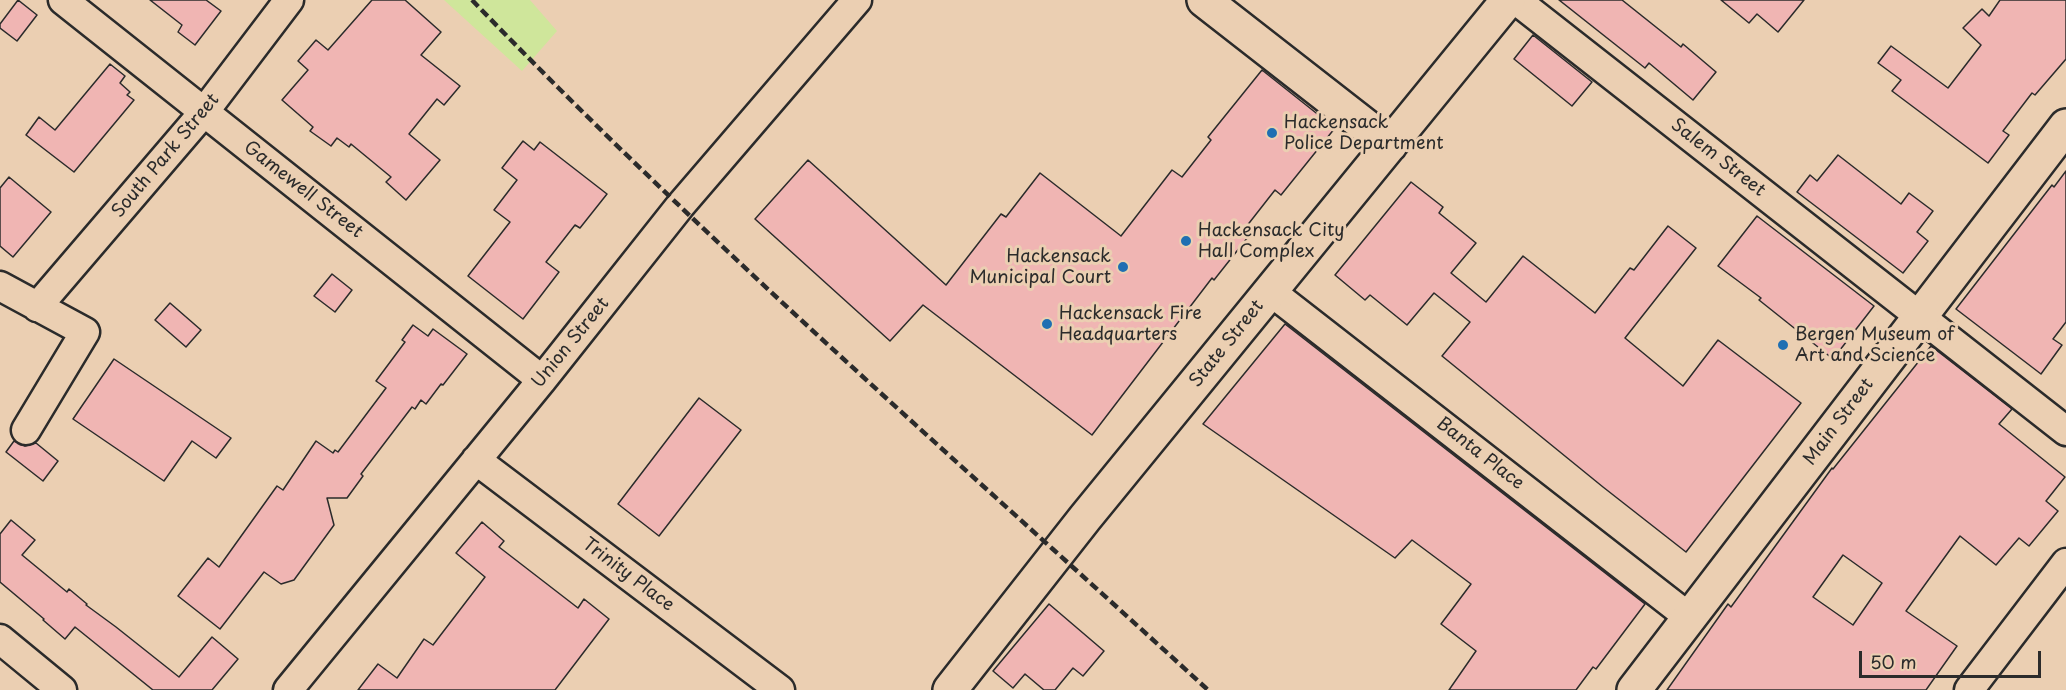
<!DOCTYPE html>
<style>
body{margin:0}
#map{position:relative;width:2066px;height:690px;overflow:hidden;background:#ebcfb2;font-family:"Playpen Sans",sans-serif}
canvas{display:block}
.scale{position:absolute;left:1859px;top:651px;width:182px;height:27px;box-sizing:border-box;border:3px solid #2b2b2b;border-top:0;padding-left:8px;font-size:18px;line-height:21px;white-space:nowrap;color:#2b2b2b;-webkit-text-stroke:4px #ebcfb2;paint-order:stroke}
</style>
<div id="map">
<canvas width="2066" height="690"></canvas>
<div class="scale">50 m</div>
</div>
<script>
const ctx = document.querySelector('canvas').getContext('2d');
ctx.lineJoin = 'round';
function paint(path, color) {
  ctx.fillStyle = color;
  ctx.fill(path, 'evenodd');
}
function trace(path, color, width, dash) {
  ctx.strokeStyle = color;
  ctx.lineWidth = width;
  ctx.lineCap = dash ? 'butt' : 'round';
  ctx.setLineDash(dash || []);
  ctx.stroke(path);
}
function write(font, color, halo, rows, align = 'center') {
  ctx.font = font + ' "Playpen Sans",sans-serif';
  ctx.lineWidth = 6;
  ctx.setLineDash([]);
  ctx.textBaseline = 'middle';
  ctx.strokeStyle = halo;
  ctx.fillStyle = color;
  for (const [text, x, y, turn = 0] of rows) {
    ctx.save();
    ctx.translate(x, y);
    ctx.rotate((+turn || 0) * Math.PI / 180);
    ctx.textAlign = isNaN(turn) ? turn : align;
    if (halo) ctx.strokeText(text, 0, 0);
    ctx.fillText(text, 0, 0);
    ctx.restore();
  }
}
const green = new Path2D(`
 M444 0H530L557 31 522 71Z`);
const building = new Path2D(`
 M18 0 37 15 17 41 0 28V24Z
 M150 0H206L221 11 195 45 178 32 182 25Z
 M372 0H405L441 32 421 55 460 86 444 105 437 99 409 134 440 160 406 200 386 182 391 177 351 144 349 147 337 138 331 146 310 131 313 127 282 100 308 70 298 61 316 40 328 50Z
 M1559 0H1622L1681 47 1683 44 1716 72 1693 100 1649 63 1645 68Z
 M1721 0H1804L1778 32 1757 14 1749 23Z
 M2000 0H2066V59L2035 95 2032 93 2003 131 2009 135 1988 163 1892 91 1901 80 1878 63 1891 46 1948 88 1981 45 1963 28 1982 9 1989 16Z
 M1533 35 1592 82 1572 106 1514 59Z
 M110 64 125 76 120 83 130 92 127 95 134 100 74 172 26 135 39 117 55 130Z
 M1262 70 1335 128 1281 195 1275 190 1246 227 1252 232 1214 280 1212 278 1092 435 923 305 890 341 755 219 808 160 946 285 1001 214 1006 217 1040 173 1121 236 1172 170 1182 177 1211 140 1208 137Z
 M523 141 534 150 540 142 607 194 580 228 575 225 546 262 559 272 523 319 468 276 510 222 494 210 517 180 502 168Z
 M1838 155 1901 204 1909 193 1933 211 1917 232 1928 241 1903 273 1797 192 1810 175 1817 181Z
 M2066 171V322L2053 339 2062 345 2041 374 1956 309 2052 185 2054 187Z
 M9 177 51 212 13 257 0 246V188Z
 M1411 182 1443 207 1439 213 1476 243 1451 273 1486 302 1523 256 1595 313 1630 268 1634 270 1668 226 1696 248 1625 338 1683 386 1718 340 1801 403 1686 552 1603 487 1442 356 1470 322 1434 293 1407 325 1370 295 1365 300 1335 275Z
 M1757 216 1874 306 1833 359 1759 300 1761 298 1718 266Z
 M332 274 352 290 335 312 314 296Z
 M170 303 201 330 186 347 155 320Z
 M1285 324 1645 604 1596 669 1593 667 1576 690H1449L1476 651 1441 624 1471 584 1412 540 1395 558 1203 424Z
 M413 325 428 336 433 329 467 354 443 385 441 384 426 404 421 400 415 409 412 407 361 474 363 476 347 498H327L334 525 294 580 281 584 264 572 220 629 178 596 208 558 219 567 277 486 283 490 316 441 333 453 335 450 338 452 386 388 376 381 405 342 402 340Z
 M1931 346 2012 409 1999 424 2065 477 2046 501 2058 511 2029 546 2019 538 1996 565 1960 536 1906 611 1957 646 1926 690H1667L1728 604 1731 607 1832 468 1833 469ZM1843 555 1882 583 1853 625 1813 597Z
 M114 359 231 438 216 458 192 441 164 481 73 419Z
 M699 398 741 430 659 536 618 504Z
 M14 441 25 446 36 443 58 461 43 481 6 452Z
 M11 520 35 540 22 555 67 592 69 589 87 604 86 605 116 627 179 677 212 637 238 659 212 690H153L75 627 65 639 43 620 44 619 0 582V534Z
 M482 522 504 541 499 547 578 608 584 599 609 619 555 690H358L378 664 397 678 424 639 433 645 485 577 456 553Z
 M1049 604 1104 651 1083 676 1073 668 1055 690H1044L1025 674 1013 688 993 671Z`);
const minor = new Path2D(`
 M63 0 542 380
 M1516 0 2066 431
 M0 286 85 332 26 430
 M1270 291 1690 618
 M37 307 204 112 289 0
 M476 460 780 690
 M0 639 62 690
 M288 690 542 380 680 206 857 0
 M1969 690 2066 563`);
const tertiary = new Path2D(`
 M1204 0 1390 145
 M950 690 1085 518 1508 0
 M1634 690 2066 126`);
const rail = new Path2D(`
 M472 0C705 242 960 463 1208 690`);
const markers = [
 [1272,133,6,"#1f6fb2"],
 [1186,241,6,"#1f6fb2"],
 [1123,267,6,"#1f6fb2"],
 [1047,324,6,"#1f6fb2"],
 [1783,345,6,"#1f6fb2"]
];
const poiNames = [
 ["Hackensack",1284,123],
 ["Police Department",1284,144],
 ["Hackensack City",1198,231],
 ["Hall Complex",1198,252],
 ["Hackensack",1111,257,"right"],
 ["Municipal Court",1111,278,"right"],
 ["Hackensack Fire",1059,314],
 ["Headquarters",1059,335],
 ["Bergen Museum of",1795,335],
 ["Art and Science",1795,356]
];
const streetNames = [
 ["South Park Street",166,156,-50],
 ["Salem Street",1718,158,38],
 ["Gamewell Street",303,190,38],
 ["Union Street",571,343,-51],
 ["State Street",1227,344,-51],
 ["Main Street",1839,422,-53],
 ["Banta Place",1480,454,38],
 ["Trinity Place",628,575,37]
];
paint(green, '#cfe69b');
paint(building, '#f0b5b3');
trace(building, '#2b2b2b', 1.5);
trace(minor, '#2b2b2b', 33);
trace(tertiary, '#2b2b2b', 38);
trace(minor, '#ebcfb2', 28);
trace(tertiary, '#ebcfb2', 33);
trace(rail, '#2b2b2b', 4.5, [9, 4.5]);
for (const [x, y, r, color] of markers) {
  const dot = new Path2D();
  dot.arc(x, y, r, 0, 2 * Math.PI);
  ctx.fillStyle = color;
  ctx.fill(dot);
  trace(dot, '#ebcfb2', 2);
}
write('18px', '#2b2b2b', '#ebcfb2', poiNames, 'left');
write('18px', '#2b2b2b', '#ebcfb2', streetNames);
</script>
